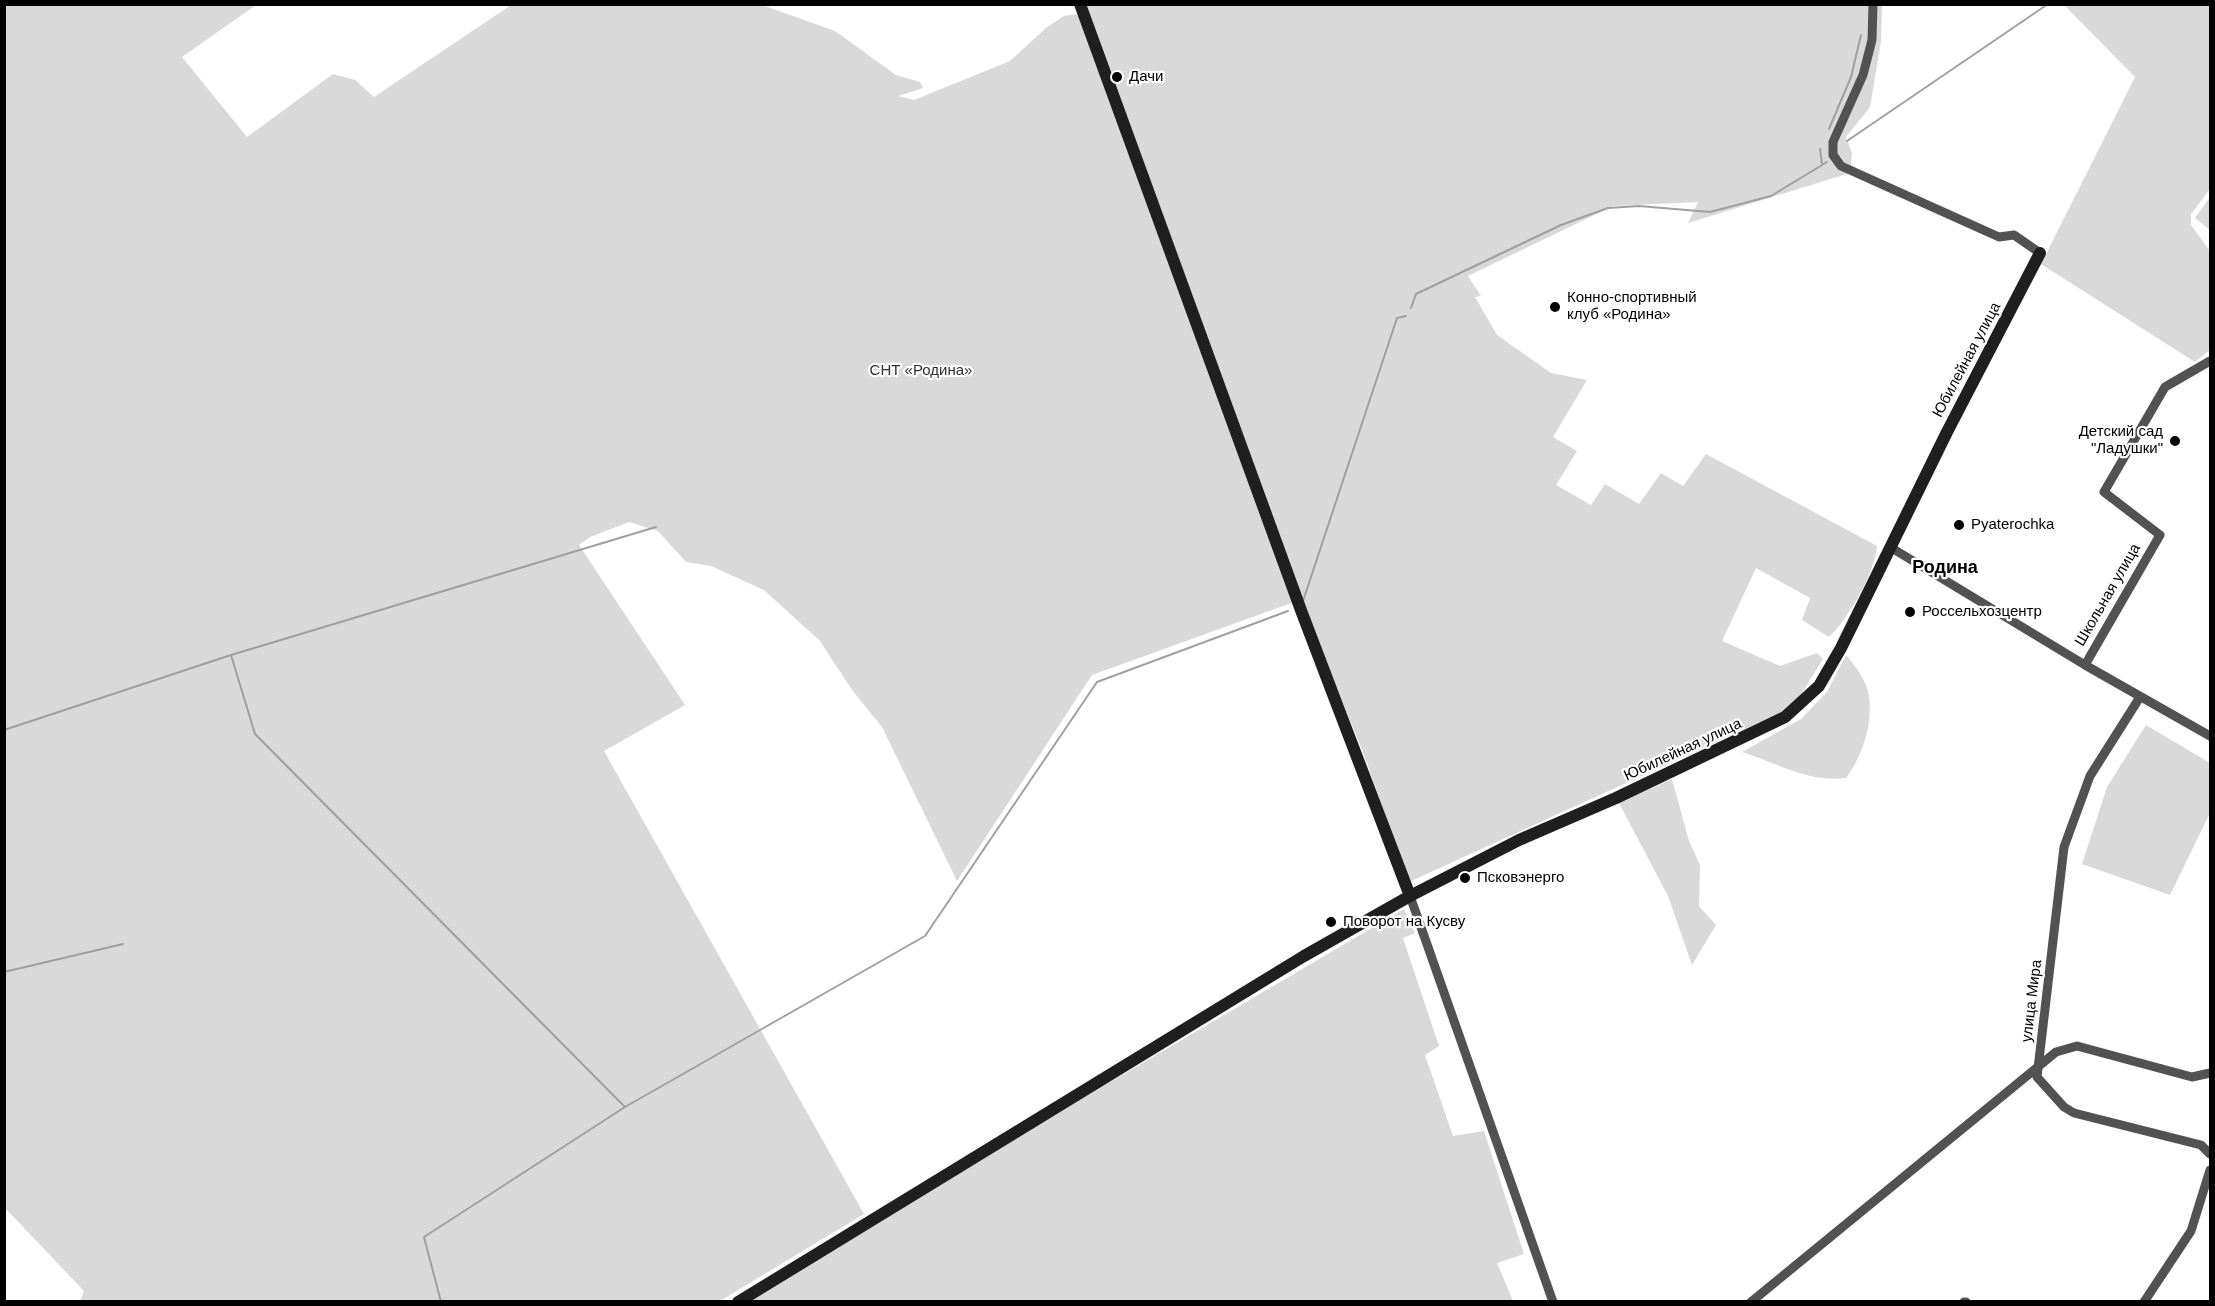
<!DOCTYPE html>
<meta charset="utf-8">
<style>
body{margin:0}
#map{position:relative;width:2215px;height:1306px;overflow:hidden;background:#fff;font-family:Arial,sans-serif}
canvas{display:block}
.frame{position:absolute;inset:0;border:6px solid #000;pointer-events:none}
</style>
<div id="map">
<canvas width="2215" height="1306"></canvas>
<div class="frame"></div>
</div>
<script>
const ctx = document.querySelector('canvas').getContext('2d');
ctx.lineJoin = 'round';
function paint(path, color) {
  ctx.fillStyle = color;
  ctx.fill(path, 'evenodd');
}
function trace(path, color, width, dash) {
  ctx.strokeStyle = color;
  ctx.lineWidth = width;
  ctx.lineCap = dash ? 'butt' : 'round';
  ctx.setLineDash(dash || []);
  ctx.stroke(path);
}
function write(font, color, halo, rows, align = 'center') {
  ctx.font = font + ' Arial,sans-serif';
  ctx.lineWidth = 4.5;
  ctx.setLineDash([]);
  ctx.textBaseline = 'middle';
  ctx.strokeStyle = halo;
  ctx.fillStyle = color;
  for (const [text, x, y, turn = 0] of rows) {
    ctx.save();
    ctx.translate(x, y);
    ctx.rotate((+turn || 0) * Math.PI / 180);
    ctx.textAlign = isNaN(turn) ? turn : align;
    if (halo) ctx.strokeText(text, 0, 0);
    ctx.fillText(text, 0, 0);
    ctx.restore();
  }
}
const green = new Path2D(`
 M5 5H256L182 57 247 137 333 74 355 80 374 97 511 5H762L835 31 896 75 920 82 923 88 898 96 914 100 1010 61 1047 27 1064 16 1076 14 1081 20 1294 602 1092 675 957 881 882 727 852 690 820 641 764 590 711 566 686 562 658 531 629 522 590 537 579 545 685 705 604 751 864 1214 720 1301 80 1302 84 1291 5 1208Z
 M1087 5H1882L1881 41 1870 107 1846 137 1852 153 1850 173 1688 223 1698 202 1613 206 1468 276 1481 296 1475 297 1497 335 1551 373 1587 380 1553 437 1577 451 1556 485 1591 505 1605 484 1639 504 1661 473 1683 486 1706 454 1877 546C1875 572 1848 620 1829 637L1802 620 1810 598 1756 568 1722 641 1780 666 1817 653 1823 659 1797 701 1782 712 1409 882 1364 755 1314 631Z
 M2064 5H2210V189L2191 214V225L2210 251V350L2195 362 2041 264 2135 77Z
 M2210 197V230L2195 218Z
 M1846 655C1856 667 1867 681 1869 697 1873 724 1862 757 1846 778 1809 783 1777 763 1742 752L1801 719 1827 692Z
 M2146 725 2210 763V813L2170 895 2082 864 2107 787Z
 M1672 779 1689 841 1700 865 1699 906 1716 925 1692 965 1668 896 1619 803Z
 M1404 909 1415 933 1403 938 1439 1046 1425 1055 1453 1136 1484 1131 1524 1254 1497 1263 1513 1301 748 1302 1083 1098Z`);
const stream = new Path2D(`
 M1829 129 1851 77 1861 35
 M1847 141 2048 4
 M1820 149 1822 164
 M1411 308 1416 294 1561 225 1608 208 1639 206 1710 212 1771 196 1827 162
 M1303 601 1397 318 1406 316
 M4 730 231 655
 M4 972 123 944
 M624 1106 255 734 231 655 656 527
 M441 1302 424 1237 625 1107 925 936 1097 682 1288 611`);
const street = new Path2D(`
 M1873 4 1872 40 1863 75 1833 142V155L1841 166 1999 237 2014 235 2040 253
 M1890 547 2085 665 2210 736
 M2085 665 2160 535 2104 492 2165 387 2210 361
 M2140 697 2090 776 2064 847 2037 1077 2064 1107 2074 1113 2201 1145 2210 1154
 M1410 896 1553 1302
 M1751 1302 2056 1052 2077 1046 2192 1077 2210 1073
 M1964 1302H1966
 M2144 1302 2191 1231 2210 1170`);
const secondary = new Path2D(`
 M1080 4 1302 613 1410 896
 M738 1302 1304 956 1410 896 1519 840 1616 798 1785 717 1819 686 1841 648 1947 432 2040 253`);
const markers = [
 [1117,77,6,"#000"],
 [1555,307,6,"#000"],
 [2175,441,6,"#000"],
 [1959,525,6,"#000"],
 [1910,612,6,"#000"],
 [1465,878,6,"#000"],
 [1331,922,6,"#000"]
];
const poiNames = [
 ["Дачи",1129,77],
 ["Конно-спортивный",1567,298],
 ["клуб «Родина»",1567,315],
 ["Детский сад",2163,432,"right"],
 ["\"Ладушки\"",2163,449,"right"],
 ["Pyaterochka",1971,525],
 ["Россельхозцентр",1922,612],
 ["Псковэнерго",1477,878],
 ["Поворот на Кусву",1343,922]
];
const streetNames = [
 ["Юбилейная улица",1967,360,-62],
 ["Школьная улица",2108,595,-60],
 ["Юбилейная улица",1683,750,-25],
 ["улица Мира",2032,1001,-83]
];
const parkNames = [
 ["СНТ «Родина»",921,371]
];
const quarterNames = [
 ["Родина",1945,568]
];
paint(green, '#d9d9d9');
trace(stream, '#a0a0a0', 2);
trace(street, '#525252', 9);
trace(secondary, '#1f1f1f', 12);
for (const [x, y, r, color] of markers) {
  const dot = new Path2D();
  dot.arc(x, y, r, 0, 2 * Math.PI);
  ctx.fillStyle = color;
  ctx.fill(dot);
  trace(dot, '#fff', 2);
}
write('15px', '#000', '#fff', poiNames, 'left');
write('15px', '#000', '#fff', streetNames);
write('15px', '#303030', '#fff', parkNames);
write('bold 18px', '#000', '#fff', quarterNames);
</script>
